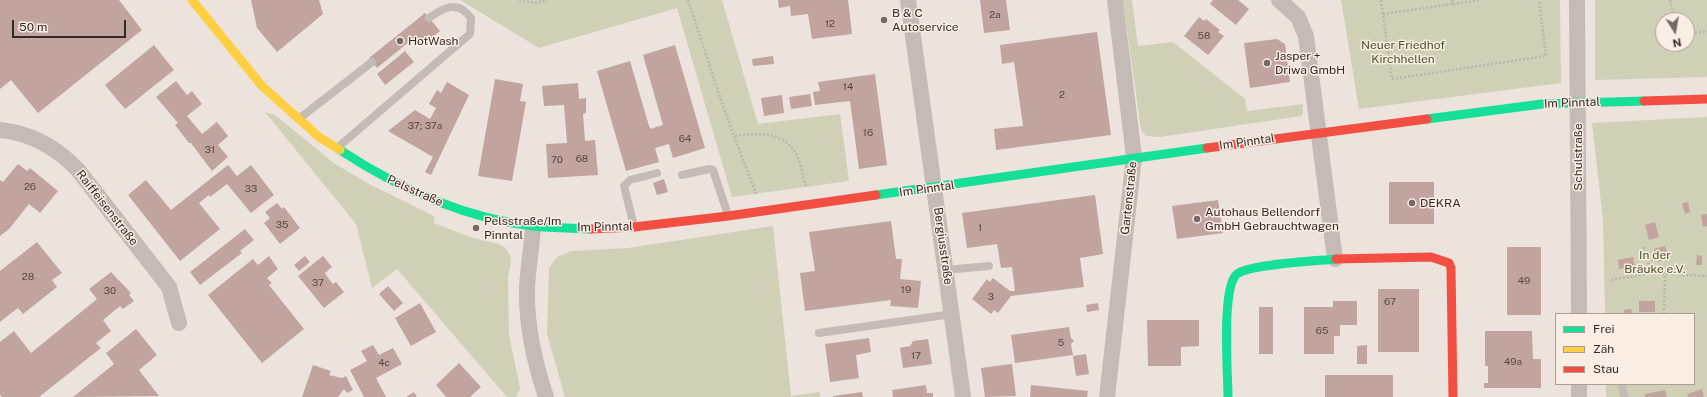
<!DOCTYPE html>
<meta charset="utf-8">
<style>
body{margin:0}
#map{position:relative;width:1707px;height:397px;overflow:hidden;background:#ece3dd;font-family:"Public Sans",sans-serif}
canvas{display:block}
.legend{position:absolute;left:1555px;top:313px;width:140px;height:72px;box-sizing:border-box;background:#faede4;border:1px solid #ab9e98;margin:0;padding:5px 7px;list-style:none;font-size:12px;color:#352825}
.legend li{display:flex;align-items:center;gap:8px;height:20px}
.legend b{width:20px;border:1px solid #ab9e98}
.north{position:absolute;left:1655px;top:12px;width:40px;height:40px;box-sizing:border-box;background:#faede4;border:1px solid #ab9e98;border-radius:50%;rotate:169deg;font-size:11px;font-weight:700;line-height:16px;text-align:center;color:#352825}
.north::after{content:'';display:block;margin:auto;width:14px;height:18px;background:#756965;clip-path:polygon(50% 0,100% 100%,50% 72%,0 100%)}
.scale{position:absolute;left:12px;top:20px;width:114px;height:18px;box-sizing:border-box;border:2px solid #352825;border-top:0;padding-left:5px;font-size:12px;line-height:14px;white-space:nowrap;color:#352825;-webkit-text-stroke:3px #faede4;paint-order:stroke}
</style>
<div id="map">
<canvas width="1707" height="397"></canvas>
<ul class="legend">
<li><b style="height:5px;background:#16e098"></b>Frei</li>
<li><b style="height:5px;background:#ffcf43"></b>Zäh</li>
<li><b style="height:5px;background:#f24e42"></b>Stau</li>
</ul>
<div class="north">N</div>
<div class="scale">50 m</div>
</div>
<script>
const ctx = document.querySelector('canvas').getContext('2d');
ctx.lineJoin = 'round';
function paint(path, color) {
  ctx.fillStyle = color;
  ctx.fill(path, 'evenodd');
}
function trace(path, color, width, dash) {
  ctx.strokeStyle = color;
  ctx.lineWidth = width;
  ctx.lineCap = dash ? 'butt' : 'round';
  ctx.setLineDash(dash || []);
  ctx.stroke(path);
}
function write(font, color, halo, rows, align = 'center') {
  ctx.font = font + ' "Public Sans",sans-serif';
  ctx.lineWidth = 3;
  ctx.setLineDash([]);
  ctx.textBaseline = 'middle';
  ctx.strokeStyle = halo;
  ctx.fillStyle = color;
  for (const [text, x, y, turn = 0] of rows) {
    ctx.save();
    ctx.translate(x, y);
    ctx.rotate((+turn || 0) * Math.PI / 180);
    ctx.textAlign = isNaN(turn) ? turn : align;
    if (halo) ctx.strokeText(text, 0, 0);
    ctx.fillText(text, 0, 0);
    ctx.restore();
  }
}
const green = new Path2D(`
 M460 0H722L758 124 840 114 849 181 732 197 677 8 539 48Z
 M1123 0H1132L1138 46 1173 42 1245 99 1247 111 1303 104V113L1301 116 1160 137 1146 136 1141 130Z
 M1341 0H1560L1561 83 1359 109Z
 M1595 0H1707V77L1595 80ZM1663 20H1687V44H1663Z
 M265 112 275 115 335 164 371 185 434 216V223L470 237 499 244 505 248 509 253 511 260 508 278 509 335 519 383 520 389 516 397H507L397 269 372 288 356 224Z
 M1707 117V397H1606V384H1694V314H1605L1603 220 1592 123Z
 M773 226 791 396 820 392V397H565L547 334 549 268 557 257 572 251 628 248Z`);
const building = new Path2D(`
 M0 0H119L142 30 38 113 11 80 0 89Z
 M251 0H319L323 14 277 52 257 28Z
 M778 0H848L852 34 812 39 808 14 791 16 790 6 779 8Z
 M980 0H1006L1010 30 984 33Z
 M1213 0H1238L1249 9 1236 25 1210 4Z
 M425 13 440 31 422 46 415 37 377 68 369 58Z
 M1199 17 1204 21 1206 19 1220 30 1218 32 1224 36 1208 55 1184 36Z
 M1097 32 1111 135 996 150 994 129 1023 126 1014 62 1002 64 1000 45Z
 M1277 39 1285 44 1290 82 1250 88 1244 43Z
 M154 45 174 70 125 109 105 85Z
 M675 45 705 148 673 158 669 144 655 148 659 162 626 171 597 71 630 61 649 126 651 129 656 127 663 125 643 55Z
 M405 51 414 62 385 85 377 74Z
 M773 56 774 64 753 66 752 59Z
 M875 74 887 165 859 169 850 101 815 105 813 92 820 91 818 82Z
 M495 79 523 84 520 101 526 102 512 181 478 176Z
 M176 81 187 95 192 91 202 104 187 116 202 134 217 122 228 136 218 145 228 157 212 171 191 143H189L175 125 178 123 156 97Z
 M447 82 469 95 431 175 425 172 433 157 388 131 415 110 430 119 436 108 429 104 437 90 441 93Z
 M578 83 579 99 586 98V113L583 114 585 141 595 140 598 175 548 178 546 144 567 143 564 105 544 106 542 86Z
 M810 94 812 106 791 109 789 97Z
 M782 95 784 113 764 116 761 98Z
 M18 164 27 171 30 168 58 191 40 213 29 204 9 229 0 236V180L3 182Z
 M228 165 237 176 251 165 274 195 251 213 227 184 210 197 209 195 199 203 220 229 180 261 128 195 146 180 171 210Z
 M664 179 668 192 657 195 653 183Z
 M1389 182H1434V224H1389Z
 M1095 195 1103 254 1080 258 1084 287 1011 296 998 313 994 310 991 314 972 299 987 279 990 282 993 278 1010 291H1015L1012 267 1001 268 997 244 967 248 962 213Z
 M1218 200 1223 233 1177 239 1172 206Z
 M1688 202 1690 212 1685 214 1682 203Z
 M277 203 282 209 284 207 300 228 280 244 264 223 270 218 265 212Z
 M1707 214V226L1703 227 1701 215Z
 M891 221 896 259H902L900 279 921 281 918 308 890 306 891 300 805 311 800 273 815 271 809 232Z
 M1655 222 1659 237 1649 240 1645 225Z
 M245 229 254 240 240 251 242 253 200 285 190 272Z
 M37 242 62 273 52 280 57 287 23 314 18 308 0 322V271Z
 M1665 246 1669 258 1658 262 1654 249Z
 M1507 247H1541V315H1507Z
 M1697 255 1702 256V265H1696Z
 M269 256 278 269 267 278 272 283 269 285 304 329 262 363 208 295 253 259 258 265Z
 M305 256 310 262 299 271 294 265Z
 M323 256 332 267 325 273 326 275 333 284 336 282 344 292 324 308 298 276Z
 M1633 257 1635 267 1619 269 1618 260Z
 M111 272 131 293 129 295 134 301 123 309 120 306 103 320 111 331 96 343 101 348 39 397H2L0 395V342L14 331 31 353 97 299 89 289Z
 M388 286 403 303 394 311 379 294Z
 M1378 289H1419V352H1378Z
 M1333 301H1357V325H1340V336H1334V354H1304V307H1333Z
 M1639 301H1655V312H1639Z
 M420 303 436 332 411 346 395 318Z
 M1098 303 1099 310 1087 312 1086 305Z
 M1259 307H1273V354H1259Z
 M1631 309 1632 314H1624V310Z
 M1147 320H1199V346L1181 347V366H1148Z
 M1069 327 1071 338 1074 341 1071 344 1073 355 1015 363 1011 335Z
 M136 329 157 355 139 370 159 396 73 397 114 364 106 353Z
 M1485 331H1532L1533 359H1541V388H1484V383H1488V366H1485Z
 M869 338 871 352 856 355 859 378 830 382 825 344Z
 M928 339 932 364 903 368 900 348 910 346 913 341Z
 M373 345 379 355 393 348 402 364 376 378 386 397H364L350 370 367 361 361 351Z
 M1367 345V364H1357V346Z
 M1086 354 1089 374 1076 376 1073 356Z
 M459 363 481 387 470 397H446L436 385Z
 M1012 364 1016 396 985 397 981 368Z
 M313 365 331 371 329 375 342 378 346 376 353 390 347 393 344 389 338 397H302Z
 M1325 375H1393V397H1325Z
 M926 385 927 393H933V397H893L892 390Z
 M1031 385 1088 391 1087 397H1030Z
 M1702 389 1704 397H1688L1687 394Z
 M1665 390 1667 397H1645V394Z
 M414 392 417 397H406Z
 M862 392 863 397H833V396Z`);
const path = new Path2D(`
 M519 0 536 3 547 0
 M688 0 724 109 756 194
 M1381 0 1392 79 1546 56 1539 0
 M1452 0 1453 4 1480 0
 M1670 0 1675 20
 M1383 14 1453 4
 M1687 34 1707 31
 M735 136C757 133 784 131 796 154 801 163 803 176 806 187
 M1644 247 1651 273
 M1611 280 1651 273 1707 276
 M1664 314 1665 273`);
const lane = new Path2D(`
 M300 118 372 62
 M337 148 470 34 471 18C458 0 444 7 429 18
 M682 175 709 169 713 170 728 215
 M634 226 624 186 630 180 657 173
 M946 270 989 266
 M819 333 952 314
 M1621 384 1625 397`);
const street = new Path2D(`
 M908 0 963 397
 M1279 0 1298 17 1306 36 1335 259
 M1577 0 1579 314
 M0 130C31 133 57 148 78 170L169 287 179 323
 M533 226C532 246 528 267 527 288 526 326 534 361 546 397
 M1579 384V397
 M1107 397 1134 157 1115 0`);
const fast = new Path2D(`
 M1427 119 1542 104 1644 101
 M340 150C398 188 464 218 533 226 552 228 572 228 591 229
 M876 195 1207 148
 M1228 397C1228 375 1221 287 1237 274 1250 264 1317 261 1336 259`);
const slow = new Path2D(`
 M192 0 262 86 319 137 340 150`);
const jam = new Path2D(`
 M1644 101 1707 99
 M1207 148 1427 119
 M591 229 634 227 728 216 876 195
 M1336 259 1431 257 1449 263 1451 268 1453 397`);
const markers = [
 [884,20,4,"#756965"],
 [400,41,4,"#756965"],
 [1267,63,4,"#756965"],
 [1412,203,4,"#756965"],
 [1197,219,4,"#756965"],
 [476,228,4,"#756965"]
];
const numberNames = [
 ["2a",995,15],
 ["12",830,24],
 ["58",1204,36],
 ["14",848,87],
 ["2",1062,95],
 ["37; 37a",425,126],
 ["16",868,133],
 ["64",685,139],
 ["31",210,150],
 ["68",582,159],
 ["70",557,160],
 ["26",30,187],
 ["33",251,189],
 ["35",282,225],
 ["1",980,228],
 ["28",28,277],
 ["49",1524,281],
 ["37",318,283],
 ["19",906,290],
 ["30",110,291],
 ["3",991,297],
 ["67",1390,302],
 ["65",1322,331],
 ["5",1061,343],
 ["17",916,356],
 ["49a",1513,362],
 ["4c",384,363]
];
const poiNames = [
 ["B & C",892,13],
 ["Autoservice",892,27],
 ["HotWash",408,41],
 ["Jasper +",1275,56],
 ["Driwa GmbH",1275,70],
 ["DEKRA",1420,203],
 ["Autohaus Bellendorf",1205,212],
 ["GmbH Gebrauchtwagen",1205,226],
 ["Pelsstraße/Im",484,221],
 ["Pinntal",484,235]
];
const parkNames = [
 ["Neuer Friedhof",1403,45],
 ["Kirchhellen",1403,59],
 ["In der",1655,255],
 ["Bräuke e.V.",1655,269]
];
const streetNames = [
 ["Im Pinntal",1572,103,-2],
 ["Im Pinntal",1247,142,-8],
 ["Schulstraße",1578,157,-90],
 ["Im Pinntal",927,189,-8],
 ["Pelsstraße",415,191,24],
 ["Gartenstraße",1129,198,-84],
 ["Raiffeisenstraße",107,208,52],
 ["Im Pinntal",605,227,-1],
 ["Bergiusstraße",943,246,82]
];
paint(green, '#cfd0b6');
paint(building, '#c1a49e');
trace(path, '#bdb4af', 2.5, [2, 2]);
trace(lane, '#c4bbb7', 8);
trace(street, '#c4bbb7', 16);
trace(fast, '#16e098', 9);
trace(slow, '#ffcf43', 9);
trace(jam, '#f24e42', 9);
for (const [x, y, r, color] of markers) {
  const dot = new Path2D();
  dot.arc(x, y, r, 0, 2 * Math.PI);
  ctx.fillStyle = color;
  ctx.fill(dot);
  trace(dot, '#faede4', 1.5);
}
write('10px', '#584743', null, numberNames);
write('12px', '#352825', '#faede4', poiNames, 'left');
write('12px', '#495428', '#faede4', parkNames);
write('12px', '#352825', '#faede4', streetNames);
</script>
